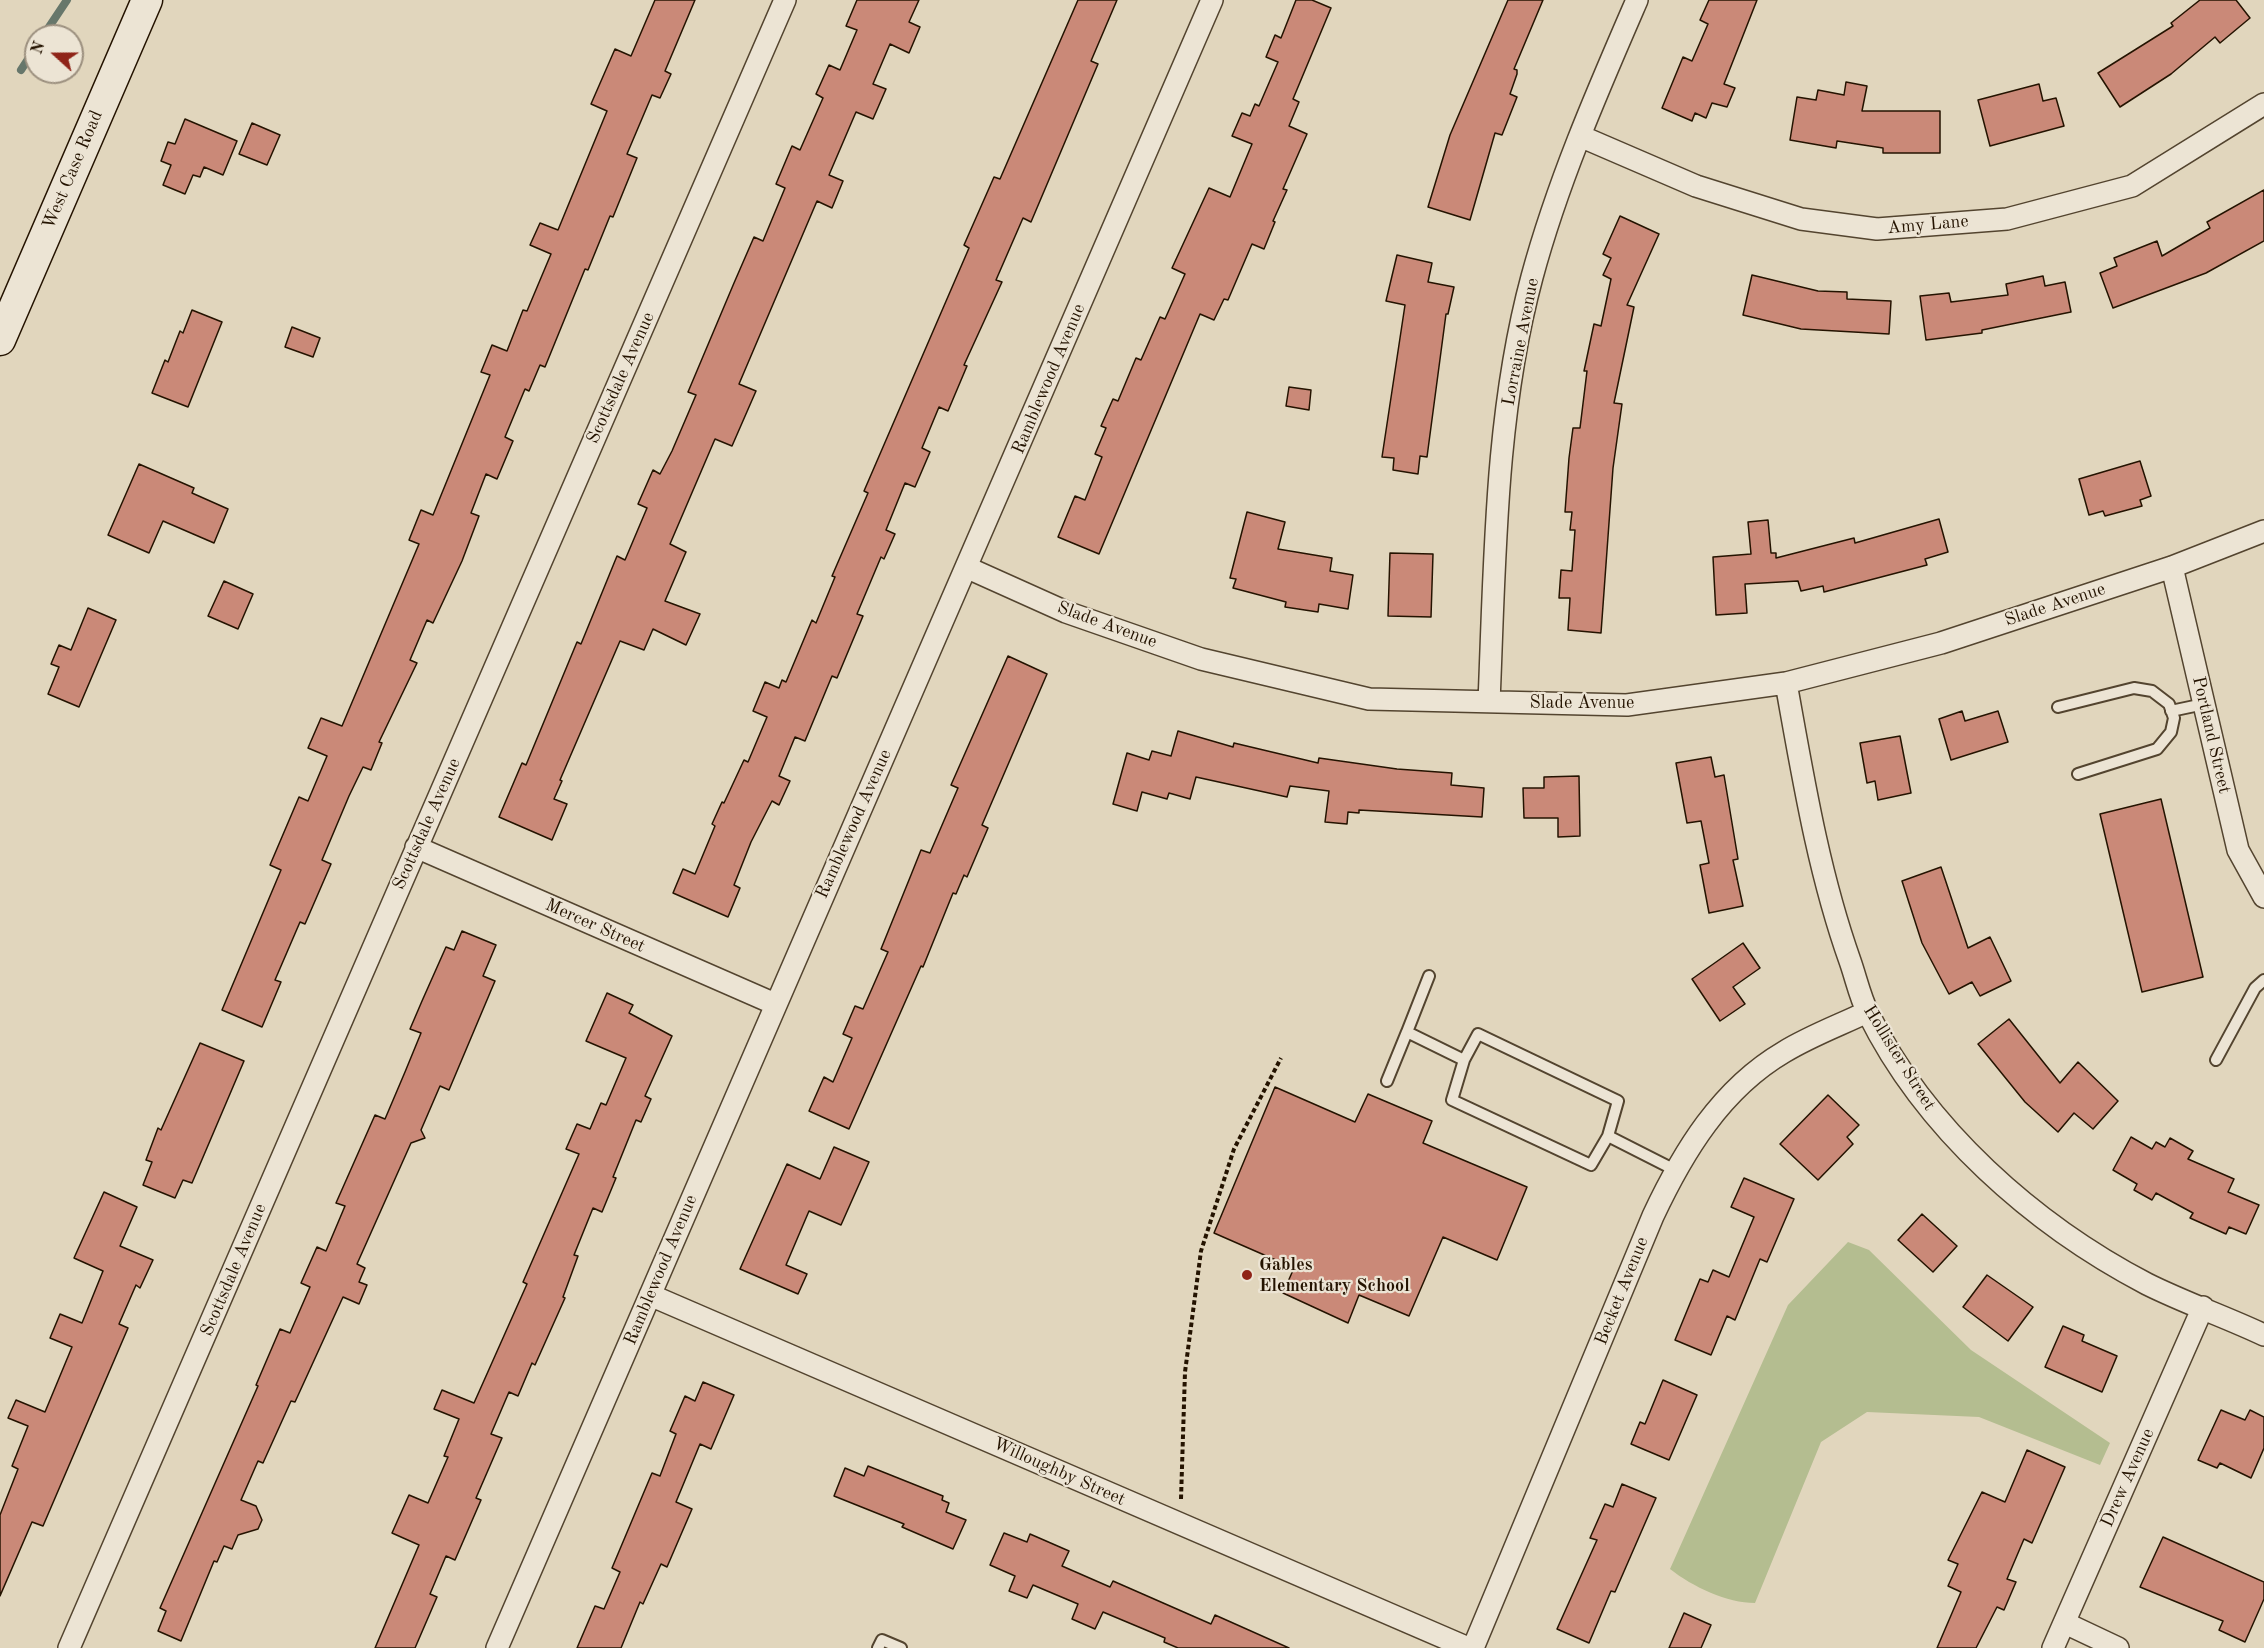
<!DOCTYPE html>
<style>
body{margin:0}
#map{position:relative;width:2264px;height:1648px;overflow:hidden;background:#e1d6bd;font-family:"Old Standard TT",serif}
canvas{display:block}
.north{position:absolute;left:24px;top:24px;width:60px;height:60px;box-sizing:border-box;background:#ece4d4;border:2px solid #9c907f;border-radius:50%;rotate:291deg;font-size:16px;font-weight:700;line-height:24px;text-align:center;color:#241300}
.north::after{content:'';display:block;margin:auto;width:21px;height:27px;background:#8f2418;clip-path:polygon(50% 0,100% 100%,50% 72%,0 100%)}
</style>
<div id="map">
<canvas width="2264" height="1648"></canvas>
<div class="north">N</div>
</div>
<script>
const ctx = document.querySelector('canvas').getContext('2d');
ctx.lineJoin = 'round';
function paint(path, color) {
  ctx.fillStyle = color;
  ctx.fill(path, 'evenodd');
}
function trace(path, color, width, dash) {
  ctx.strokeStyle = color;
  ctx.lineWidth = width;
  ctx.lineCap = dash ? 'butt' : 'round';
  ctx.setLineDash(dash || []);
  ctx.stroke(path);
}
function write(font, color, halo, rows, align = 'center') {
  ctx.font = font + ' "Old Standard TT",serif';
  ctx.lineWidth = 4.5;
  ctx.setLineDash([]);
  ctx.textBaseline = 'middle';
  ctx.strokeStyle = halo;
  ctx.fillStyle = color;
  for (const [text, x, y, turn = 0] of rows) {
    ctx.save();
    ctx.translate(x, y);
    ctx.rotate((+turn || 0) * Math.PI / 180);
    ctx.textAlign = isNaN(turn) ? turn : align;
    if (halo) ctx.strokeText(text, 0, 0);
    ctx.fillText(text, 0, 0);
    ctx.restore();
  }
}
const green = new Path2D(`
 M1848 1242 1869 1250 1971 1350 2110 1443 2100 1465 1979 1417 1867 1412 1821 1442 1755 1603C1727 1603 1693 1587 1670 1569L1788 1305Z`);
const stream = new Path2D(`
 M43 36 67 0
 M21 70 36 47`);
const building = new Path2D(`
 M655 0H695L665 71 671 74 660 98 652 95 627 154 637 158 613 217 610 216 588 270 585 269 545 367 540 365 529 391 525 389 505 437 513 441 497 479 486 474 471 513 479 516 462 561 433 623 427 620 410 660 417 663 379 742 382 743 371 770 363 767 349 796 322 860 331 864 305 924 300 922 275 980 281 982 262 1027 222 1010 281 870 270 865 299 797 308 801 327 756 308 748 321 718 342 726 419 544 409 540 421 510 433 515 490 375 481 372 492 345 507 351 523 310 527 311 551 254 530 245 540 223 558 230 607 111 591 104 615 49 631 56Z
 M857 0H919L909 22 920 27 909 53 890 44 873 84 886 89 873 119 856 112 829 175 843 181 832 208 817 201 739 384 756 391 732 446 715 439 670 544 686 552 665 601 700 614 686 645 653 629 644 650 620 641 560 780 562 781 554 799 567 804 552 840 499 817 522 763 526 765 577 642 581 644 617 556 625 560 647 508 638 504 653 470 660 474 672 451 696 395 688 392 734 283 754 237 763 241 785 188 776 184 792 146 800 150 823 98 816 94 829 65 840 70 857 30 846 26Z
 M1078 0H1117L1091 61 1098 64 1031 222 1023 218 996 280 1002 282 964 365 967 366 948 411 939 407 922 448 930 452 915 487 905 483 886 530 895 534 884 559 881 557 857 614 863 616 837 678 832 676 805 741 795 737 779 776 790 781 779 805 772 801 751 842 734 885 740 888 728 917 673 893 683 869 695 874 715 826 712 824 722 802 724 803 744 760 748 762 767 717 753 711 765 682 779 688 782 680 786 682 812 620 816 623 835 577 832 576 868 493 864 491 969 248 964 245 994 177 1000 179Z
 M1296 0H1312L1331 8 1293 99 1299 102 1289 126 1307 134 1283 189 1287 190 1273 221 1275 222 1264 249 1252 244 1228 300 1224 299 1214 320 1200 314 1099 554 1058 537 1075 496 1085 500 1102 457 1095 454 1106 428 1101 426 1113 399 1118 401 1136 358 1141 360 1160 317 1165 319 1185 274 1172 268 1209 188 1230 197 1252 144 1232 136 1242 113 1250 116 1255 104 1259 106 1278 62 1266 57 1275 35 1281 38Z
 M1508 0H1543L1514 69 1517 70V74L1510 94 1517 97 1502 135 1495 133 1470 220 1428 207 1450 135Z
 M1709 0H1757L1724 84 1735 88 1727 107 1712 103 1706 118 1695 113 1692 121 1662 108 1683 57 1692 61 1708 24 1700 20Z
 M2200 0H2236L2250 18 2220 43 2215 37 2171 74 2120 107 2098 73 2173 26 2171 23Z
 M1846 82 1867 86 1862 111H1940V153H1883V148L1837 141 1836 148 1790 140 1797 97 1816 100 1818 90 1844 95Z
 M2039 84 2043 101 2056 98 2064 126 1990 146 1978 100Z
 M185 119 237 141 223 175 204 167 200 177 193 175 185 194 163 185 171 165 161 161 168 142 175 144Z
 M252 123 280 135 267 165 239 154Z
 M2264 190V241L2206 273 2113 308 2100 273 2117 266 2114 258 2157 241 2162 256 2210 228 2207 222Z
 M1620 216 1659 234 1627 305 1634 307 1614 403 1622 404 1613 468 1601 633 1568 630 1570 598H1559L1561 570 1572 571 1575 530H1570L1572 512H1565L1569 458 1573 428H1580L1587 371H1584L1594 324 1601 326 1611 279 1603 275 1611 258 1603 254Z
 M1397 255 1432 263 1428 282 1454 287 1448 314H1446L1427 457 1420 456 1418 474 1393 470 1394 458 1382 457 1405 305 1386 301Z
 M1752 275 1818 291 1847 292V299L1891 301 1889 334 1801 329 1743 315Z
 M2043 276 2045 286 2065 282 2071 312 1982 330V333L1926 340 1920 296 1949 293 1951 302 2008 295 2006 284Z
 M192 310 222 322 188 407 152 393 165 360 168 362 180 331 183 333Z
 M292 327 320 338 313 357 285 347Z
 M1289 387 1311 390 1309 410 1286 406Z
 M2140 461 2151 496 2140 500 2142 506 2105 516 2103 511 2089 515 2079 479Z
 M139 464 194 488 192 493 228 509 214 543 163 521 149 553 108 535Z
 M1247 512 1285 522 1278 549 1332 558 1330 571 1353 575 1348 609 1319 604 1318 612 1285 607 1286 602 1233 588 1236 579 1230 578Z
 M1939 519 1948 552 1925 559 1927 565 1824 592 1823 586 1801 591 1798 581 1745 584 1747 613 1716 615 1713 557 1751 554 1748 522 1768 520 1771 553H1776V558L1854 538 1855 543Z
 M1390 553 1433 554 1431 617 1388 616Z
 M224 581 253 594 238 629 208 616Z
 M88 608 116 620 79 707 48 694 59 667 51 664 59 645 71 650Z
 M1008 656 1047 674 982 825 988 828 967 877 964 875 956 894 953 893 923 967 921 966 849 1129 809 1111 824 1077 833 1082 852 1038 843 1034 855 1006 863 1009 888 952 881 949 911 875 921 850 930 853 958 788 951 785Z
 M1962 711 1965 721 1998 711 2008 742 1951 760 1939 719Z
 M1178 731 1233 747 1234 743 1318 763 1319 758 1397 769 1452 773 1451 785 1484 788 1482 817 1359 810V813L1348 812 1347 824 1325 822 1329 791 1290 786 1287 797 1196 777 1190 799 1169 793 1167 799 1142 792 1137 811 1113 804 1127 753 1149 760 1152 751 1171 756Z
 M1900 736 1911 793 1878 800 1875 781 1867 783 1860 743Z
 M1711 757 1715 777 1724 775 1738 859 1733 860 1743 906 1709 913 1700 865 1709 863 1701 821 1687 823 1676 763Z
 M1579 776 1580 836 1558 837V818H1524L1523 788H1544V777Z
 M2161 799 2203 977 2142 992 2100 814Z
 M1941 867 1968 948 1990 937 2011 981 1980 996 1972 982 1949 994 1922 943 1902 881Z
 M462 931 496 945 483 976 495 981 449 1090 440 1086 421 1130 425 1138 411 1143 357 1264 365 1268 359 1282 367 1285 359 1304 343 1297 295 1402 291 1401 263 1463 258 1461 241 1500 256 1506 262 1520 258 1529 238 1535 232 1549 224 1546 217 1562 214 1561 181 1641 158 1631 166 1611 160 1608 258 1386 256 1385 280 1329 290 1333 310 1287 301 1283 317 1247 326 1251 345 1206 336 1203 375 1115 385 1119 405 1072 421 1033 410 1029 422 1001 446 947 454 950Z
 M1743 943 1760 968 1733 987 1745 1004 1720 1021 1692 979Z
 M607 993 633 1005 629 1013 672 1036 645 1096 651 1099 641 1122 636 1120 613 1177 616 1178 602 1212 593 1208 574 1255 578 1256 563 1297 565 1298 535 1365 532 1363 518 1396 509 1392 491 1434 502 1438 476 1498 481 1500 455 1560 446 1556 430 1594 437 1597 415 1648H375L419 1545 392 1533 409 1495 428 1503 448 1457 444 1456 459 1419 434 1409 442 1390 474 1403 527 1284 523 1282 579 1154 566 1149 577 1124 590 1129 601 1103 606 1105 626 1058 586 1041Z
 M2009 1019 2060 1083 2078 1062 2118 1101 2093 1129 2074 1113 2058 1132 2025 1102 1978 1044Z
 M200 1043 244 1061 192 1183 183 1180 175 1198 143 1185 152 1162 146 1160 158 1128 161 1130Z
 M1275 1087 1355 1122 1368 1094 1432 1121 1423 1143 1527 1187 1497 1260 1443 1237 1409 1316 1359 1295 1348 1323 1283 1293 1294 1268 1214 1233Z
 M1828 1095 1859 1125 1847 1137 1853 1144 1818 1180 1780 1144Z
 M2131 1137 2152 1149 2156 1142 2165 1147 2170 1138 2193 1151 2188 1159 2234 1179 2228 1192 2259 1205 2246 1234 2229 1227 2226 1234 2190 1218 2193 1213 2156 1193 2152 1200 2134 1190 2137 1184 2113 1170Z
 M834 1147 869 1162 841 1225 809 1211 786 1265 807 1274 798 1294 740 1269 787 1164 820 1179Z
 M1744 1178 1794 1199 1767 1262 1760 1259 1735 1320 1727 1316 1711 1355 1675 1340 1700 1279 1708 1282 1713 1270 1729 1277 1754 1217 1731 1207Z
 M104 1192 137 1207 120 1246 153 1260 140 1288 136 1285 119 1324 128 1328 43 1526 32 1522 0 1596V1515L18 1469 12 1466 28 1426 8 1418 16 1400 45 1412 72 1347 50 1338 60 1314 82 1323 103 1271 74 1258Z
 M1922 1214 1957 1246 1933 1272 1898 1240Z
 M1987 1275 2033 1307 2008 1341 1963 1307Z
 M2063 1326 2084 1335 2082 1341 2117 1356 2102 1392 2045 1367Z
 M1663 1380 1697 1395 1669 1460 1631 1444 1640 1422 1645 1424Z
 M703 1382 734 1395 711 1449 700 1444 676 1502 692 1509 667 1567 661 1564 643 1604 640 1602 621 1648H577L595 1606 604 1609 620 1572 612 1568 652 1473 660 1476 676 1434 670 1431 685 1396 695 1401Z
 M2221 1410 2245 1420 2250 1410 2264 1417V1448L2251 1478 2220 1463 2217 1468 2198 1460Z
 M2027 1450 2065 1467 2032 1543 2024 1539 2007 1579 2016 1582 2004 1610 1997 1607 1976 1648H1937L1961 1592 1948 1586 1958 1564 1948 1560 1982 1492 2005 1502Z
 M868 1466 943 1496 942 1500 949 1503 946 1512 966 1520 953 1549 902 1527 904 1524 834 1496 845 1468 864 1476Z
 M1622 1484 1656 1498 1615 1592 1611 1591 1589 1643 1557 1629 1597 1540 1590 1538 1605 1504 1613 1507Z
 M1004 1533 1027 1542 1030 1534 1069 1551 1062 1566 1110 1587 1113 1581 1211 1624 1215 1615 1289 1648H1178L1164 1642 1165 1638 1103 1612 1095 1629 1072 1619 1078 1604 1033 1585 1027 1598 1009 1591 1015 1576 990 1565Z
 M2163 1537 2264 1582V1599L2245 1642 2219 1630 2223 1621 2140 1587Z
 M1684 1613 1711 1625 1701 1648H1669Z`);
const path = new Path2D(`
 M1181 1499 1185 1372 1201 1251 1234 1149 1281 1058`);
const service = new Path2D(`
 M2058 707 2134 688 2152 691 2169 704 2174 718 2171 732 2157 749 2078 774
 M2171 711 2204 704
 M1429 976 1407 1032 1464 1060
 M1478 1034 1618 1101 1608 1136 1591 1165 1452 1100 1464 1060Z
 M2216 1060 2255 988 2264 980
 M1387 1081 1407 1032
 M1608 1136 1675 1170
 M878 1648 882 1640 901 1648`);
const minor = new Path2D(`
 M1580 136 1696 186 1801 219 1877 229 2007 219 2132 186 2264 104
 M2172 567 2238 850 2264 897
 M968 568 1066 612 1201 659 1369 699 1627 705 1786 683 1941 643 2172 567 2264 531
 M1786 683C1803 777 1818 871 1850 961 1856 978 1860 997 1868 1013 1925 1129 2034 1225 2147 1284 2185 1303 2226 1317 2264 1335
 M1489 702C1495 560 1495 414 1532 277 1558 181 1598 90 1637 0
 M416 847 775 1004
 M650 1295 1468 1648
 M2065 1623 2118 1648
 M69 1648 785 0
 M497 1648 1212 0
 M1473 1648 1653 1216C1683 1152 1721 1089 1784 1052 1810 1036 1840 1025 1867 1012
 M2053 1648 2203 1307`);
const secondary = new Path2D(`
 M0 340 147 0`);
const markers = [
 [1247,1275,6,"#8f2418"]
];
const streetNames = [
 ["West Case Road",73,170,-67],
 ["Amy Lane",1928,225,-5],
 ["Lorraine Avenue",1521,342,-79],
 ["Scottsdale Avenue",621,378,-66],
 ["Ramblewood Avenue",1049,379,-67],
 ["Slade Avenue",2055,605,-18],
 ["Slade Avenue",1107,625,20],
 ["Slade Avenue",1582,703],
 ["Portland Street",2211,735,77],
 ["Scottsdale Avenue",427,824,-66],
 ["Ramblewood Avenue",854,824,-66],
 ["Mercer Street",595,926,24],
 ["Hollister Street",1899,1058,58],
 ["Scottsdale Avenue",234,1270,-67],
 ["Ramblewood Avenue",661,1270,-67],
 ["Becket Avenue",1622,1291,-68],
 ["Willoughby Street",1059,1472,24],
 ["Drew Avenue",2128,1478,-66]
];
const poiNames = [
 ["Gables",1259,1265],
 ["Elementary School",1259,1286]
];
paint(green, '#b4bd90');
trace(stream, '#67776b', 8);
paint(building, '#ca8978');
trace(building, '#241300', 1.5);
trace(service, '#53442f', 14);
trace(minor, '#53442f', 24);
trace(secondary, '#241300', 33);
trace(path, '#241300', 4, [4.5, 3]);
trace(service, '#ece4d4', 10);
trace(minor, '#ece4d4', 21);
trace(secondary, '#ece4d4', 30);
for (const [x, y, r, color] of markers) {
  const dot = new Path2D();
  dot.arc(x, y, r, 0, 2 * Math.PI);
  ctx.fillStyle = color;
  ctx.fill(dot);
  trace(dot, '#ece4d4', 2);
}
write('18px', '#241300', '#ece4d4', streetNames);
write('bold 18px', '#241300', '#ece4d4', poiNames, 'left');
</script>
